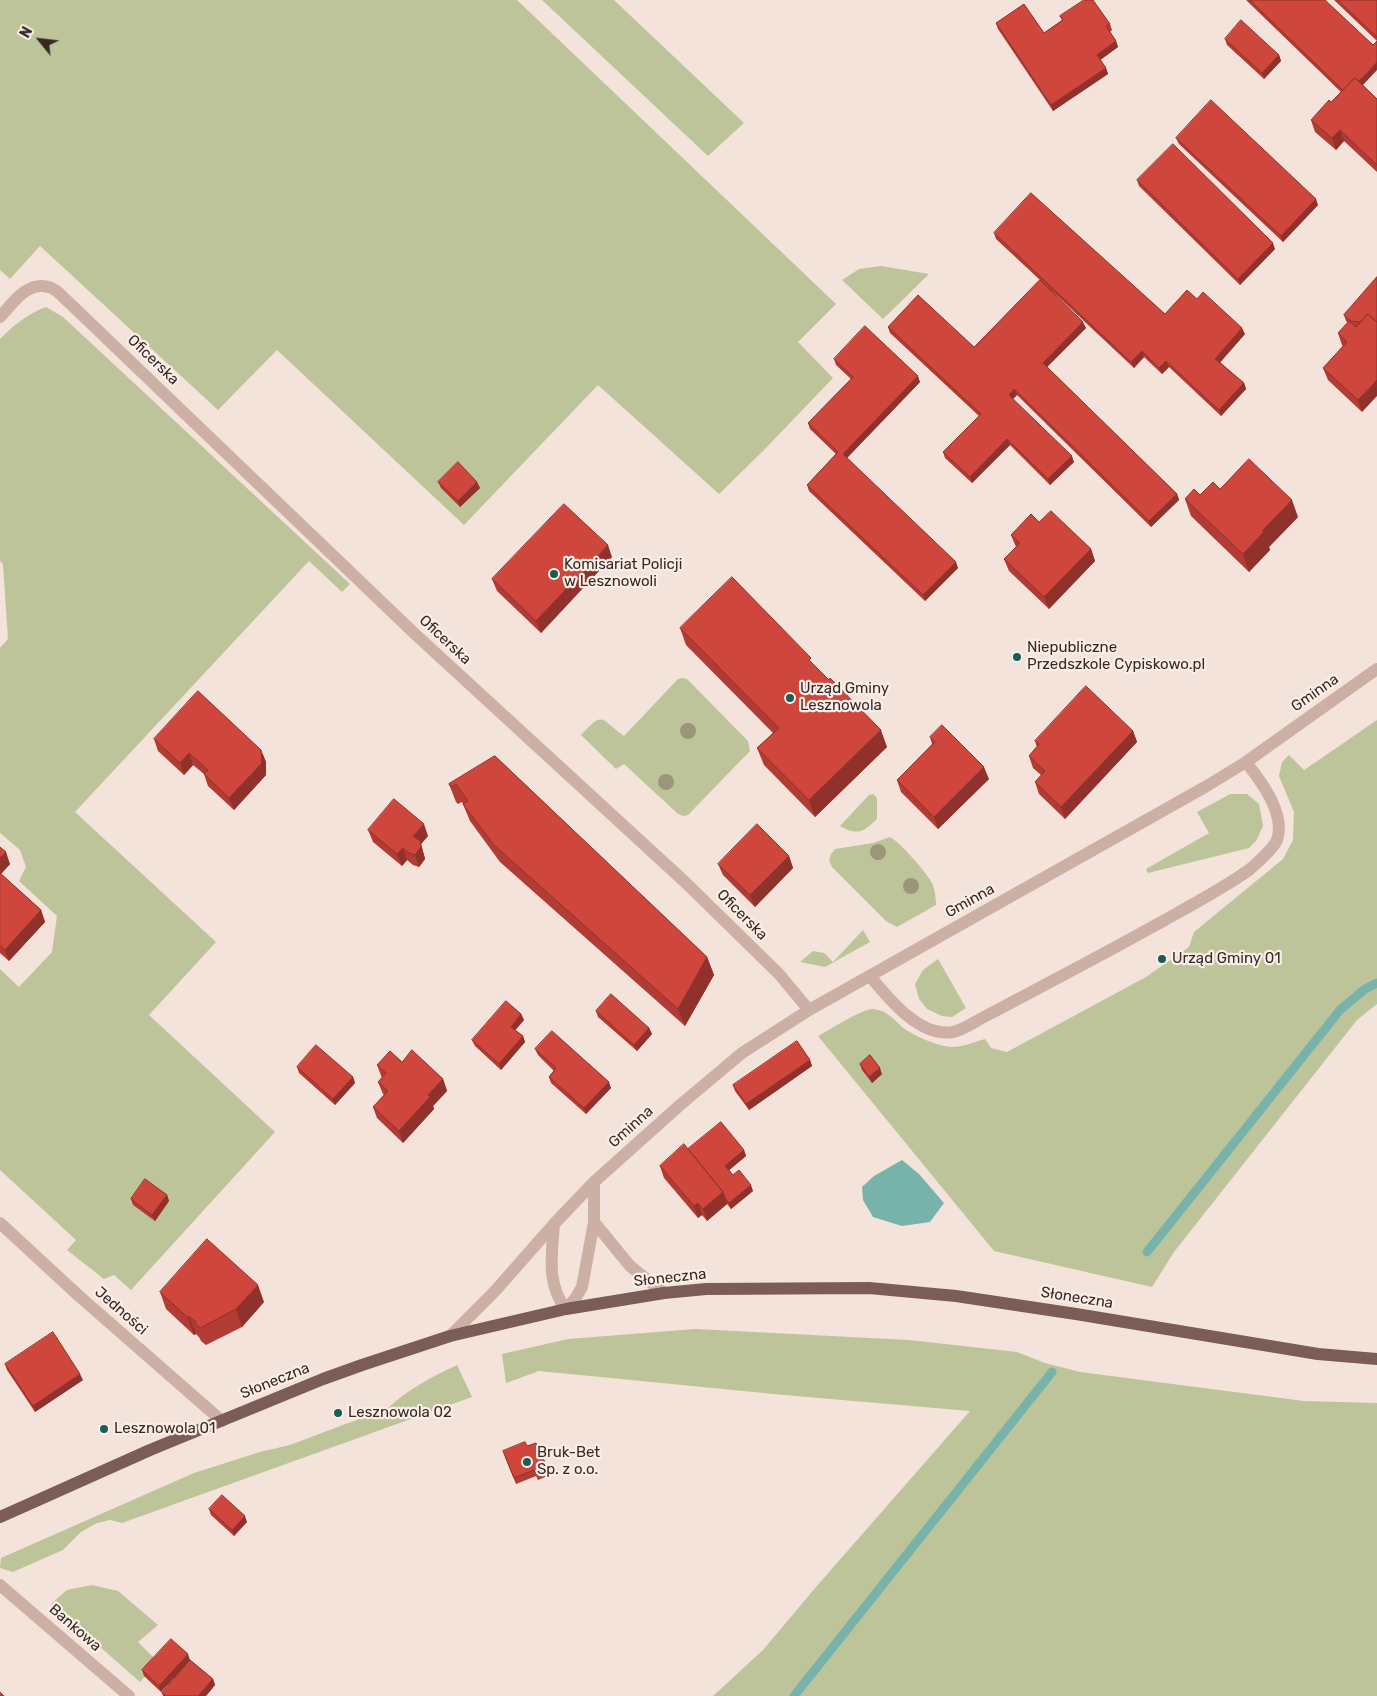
<!DOCTYPE html>
<meta charset="utf-8">
<style>
body{margin:0}
#map{position:relative;width:1377px;height:1696px;overflow:hidden;background:#f4e3da;font-family:Rubik,sans-serif}
canvas{display:block}
.north{position:absolute;left:15px;top:15px;width:50px;height:50px;-webkit-text-stroke:4px #fbeee7;paint-order:stroke;rotate:299deg;font-size:14px;font-weight:700;line-height:20px;text-align:center;color:#382927}
.north::after{content:'';display:block;margin:auto;width:18px;height:22px;background:#382927;clip-path:polygon(50% 0,100% 100%,50% 72%,0 100%)}
</style>
<div id="map">
<canvas width="1377" height="1696"></canvas>
<div class="north">N</div>
</div>
<script>
const ctx = document.querySelector('canvas').getContext('2d');
ctx.lineJoin = 'round';
function paint(path, color) {
  ctx.fillStyle = color;
  ctx.fill(path, 'evenodd');
}
function trace(path, color, width, dash) {
  ctx.strokeStyle = color;
  ctx.lineWidth = width;
  ctx.lineCap = dash ? 'butt' : 'round';
  ctx.setLineDash(dash || []);
  ctx.stroke(path);
}
function write(font, color, halo, rows, align = 'center') {
  ctx.font = font + ' Rubik,sans-serif';
  ctx.lineWidth = 4.5;
  ctx.setLineDash([]);
  ctx.textBaseline = 'middle';
  ctx.strokeStyle = halo;
  ctx.fillStyle = color;
  for (const [text, x, y, turn = 0] of rows) {
    ctx.save();
    ctx.translate(x, y);
    ctx.rotate((+turn || 0) * Math.PI / 180);
    ctx.textAlign = isNaN(turn) ? turn : align;
    if (halo) ctx.strokeText(text, 0, 0);
    ctx.fillText(text, 0, 0);
    ctx.restore();
  }
}
const green = new Path2D(`
 M0 0H517L836 304 798 342 833 378 764 450 719 494 598 385 464 525 277 350 218 410 40 246 10 279 0 270Z
 M542 0H614L744 123 708 156Z
 M881 266 929 274 883 319 842 280 859 269Z
 M46 307 63 317 350 584 342 592 309 561 75 812 216 942 149 1015 275 1132 131 1290 114 1275 104 1279 67 1250 76 1240 0 1170V969L19 987 52 952 57 916 19 881 26 867 20 850 0 833V648L8 639 3 564 0 561V339C14 325 27 314 46 307Z
 M682 678 687 679 748 741 750 751 688 815 683 816 677 813 624 764 616 769 581 735C604 710 600 719 624 736L678 679Z
 M1377 720V1004L1357 1020 1174 1252 1152 1287 994 1251 818 1036C830 1030 861 1009 873 1009 886 1010 894 1019 902 1027 912 1035 939 1047 952 1047 963 1047 974 1042 985 1039L991 1048 1007 1052 1146 977 1189 947 1194 932 1283 859 1293 840 1294 812 1279 776 1282 762 1289 755 1304 770Z
 M873 794 877 798V819C864 832 857 836 840 826L869 795Z
 M1230 794H1247L1259 804 1263 826 1256 841 1249 848 1148 873 1146 869 1209 833 1197 812Z
 M890 837C901 843 928 874 933 885 935 892 936 898 936 905L897 927 886 921 832 867 829 860 831 854 835 849 873 843Z
 M863 930 870 942 825 967 800 962 813 951 824 953 833 962Z
 M938 959 966 1008 952 1017 942 1016 927 1009 919 999 915 984 923 970Z
 M695 1329 909 1340 1017 1352 1045 1363 1080 1372 1304 1401 1377 1403V1696H713L763 1650 816 1587 970 1411 784 1395 539 1371 506 1383 502 1354 568 1339Z
 M457 1365 472 1397 122 1523 110 1520 97 1523 81 1532 63 1550 13 1572 0 1568 1 1558 194 1473 260 1452 290 1445 388 1408C408 1389 432 1377 457 1365Z
 M92 1585 118 1591 158 1625 138 1642 158 1662 140 1682 51 1604 67 1590Z`);
const water = new Path2D(`
 M902 1160 919 1174 944 1203 930 1222 902 1226 873 1217 863 1200 862 1187 874 1176Z`);
const stream = new Path2D(`
 M1147 1252 1340 1010 1365 989 1377 983
 M794 1696 1052 1372`);
const minor = new Path2D(`
 M0 317C12 304 27 281 48 287 52 287 56 291 59 293L415 634 685 882 779 974 809 1010
 M870 976C888 998 920 1038 953 1032 963 1030 974 1022 984 1017 1041 987 1098 957 1154 926 1186 908 1219 891 1249 870 1257 863 1273 849 1277 840 1286 814 1261 781 1246 762
 M594 1222 630 1266 664 1293
 M0 1223 79 1296 222 1421
 M554 1224C552 1253 546 1285 566 1309L575 1299 582 1287 594 1222V1182
 M450 1336 495 1291 554 1224 594 1182 680 1105 742 1053 809 1010 1205 787 1246 762 1377 669
 M0 1585 129 1696`);
const major = new Path2D(`
 M0 1517 150 1450 323 1379 362 1365 450 1336 566 1309 664 1293 706 1289 869 1288 956 1296 1076 1314 1318 1354 1377 1359`);
const trees = [
 [688,731],
 [666,782],
 [878,852],
 [911,886]
];
const wall = new Path2D(`
 M1246 0H1325L1363 85 1377 99V172L1344 141 1336 150 1315 132 1311 120 1331 102 1341 92Z
 M1334 0H1377V41Z
 M1060 16 1110 24 1112 30 1110 32 1116 41 1118 47 1100 60 1106 68 1108 74 1053 111 998 29 996 23 1044 33 1062 20Z
 M1225 39 1279 55 1281 61 1264 79 1227 45Z
 M1176 138 1318 205 1283 242 1179 144Z
 M1137 180 1275 249 1240 285 1139 186Z
 M994 233 1165 314 1197 299 1245 334 1220 362 1244 383 1246 389 1221 416 1169 367 1162 374 1144 357 1134 368 1053 292 1086 328 1047 367 1177 494 1179 500 1151 527 1017 395 1013 399 1074 462 1050 485 1010 445 972 483 945 458 943 452 979 416 890 333 888 327 974 347 1040 280 996 239Z
 M1377 277 1362 412 1328 380 1323 368 1343 346 1342 345 1338 333 1348 323 1346 321 1344 315Z
 M834 359 920 382 847 458 958 568 925 601 809 491 807 485 836 454 810 429 808 423 851 379 836 365Z
 M438 482H477L480 488 460 507 441 488Z
 M1220 489 1298 517 1269 547 1270 550 1249 572 1191 516 1185 499Z
 M1039 522 1091 549 1095 561 1049 609 1009 571 1004 559 1016 547 1011 535Z
 M612 557 541 633 497 591 492 579Z
 M680 628 813 664 887 747 815 817 764 765 757 748 773 733 686 645Z
 M1133 731 1137 742 1065 819 1039 794 1035 782 1041 775 1033 768 1029 756 1037 747 1035 741Z
 M930 737 989 779 938 829 901 792 897 780 932 744Z
 M154 739 261 750 266 762V775L234 810 208 786 204 774 193 765 184 775 158 751Z
 M495 756 707 957 714 975 685 1026 500 862 470 821 462 802 458 804 456 802 449 784Z
 M368 830 428 836 421 844 425 859 419 867 413 865 407 860 402 866 373 842Z
 M0 847 10 864 1 874 41 910 45 922 9 961 0 953Z
 M789 856 793 868 755 907 723 875 718 864Z
 M596 1011 649 1028 652 1034 637 1051 598 1017Z
 M521 1014 524 1020 515 1030 523 1036 525 1042 501 1070 475 1046 472 1040Z
 M535 1049 611 1088 586 1114 551 1083 549 1077 554 1071 538 1055Z
 M810 1060 812 1066 749 1110 735 1091 733 1085Z
 M402 1062 443 1079 447 1091 433 1106 434 1109 403 1143 377 1118 373 1107 384 1095 383 1094 378 1082 382 1078 377 1065Z
 M860 1064 882 1074 872 1083 862 1070Z
 M297 1067 353 1077 355 1083 335 1105 299 1073Z
 M688 1149 744 1150 746 1156 729 1170 733 1175 753 1191 731 1209 727 1204 707 1221 702 1215 698 1218 664 1178 660 1166Z
 M167 1195 169 1201 155 1221 133 1205 131 1199Z
 M160 1292 264 1302 242 1327 206 1345 201 1341 199 1337 196 1334 194 1335 166 1309Z
 M5 1364 83 1380 35 1412 7 1370Z
 M527 1446 548 1469 550 1475 538 1480 536 1476 516 1484 505 1457Z
 M209 1509 247 1522 234 1536 211 1515Z
 M190 1660 213 1679 215 1685 206 1696H163L162 1693 181 1670 161 1692 144 1676 142 1670Z`);
const shadedWall = new Path2D(`
 M1116 41 1118 47 1099 61 1097 55Z
 M1279 55 1281 61 1264 79 1262 73Z
 M1377 62V70L1349 100 1347 94Z
 M1106 68 1108 74 1053 111 1051 105Z
 M1340 130 1344 141 1336 150 1332 138Z
 M1316 199 1318 205 1283 242 1281 236Z
 M1273 243 1275 249 1240 285 1238 279Z
 M1083 322 1086 328 1045 369 1043 363Z
 M1242 328 1245 334 1218 365 1215 359Z
 M1142 351 1144 357 1134 368 1131 362Z
 M1166 361 1169 367 1162 374 1159 368Z
 M918 376 920 382 845 460 843 454Z
 M1377 380V396L1362 412 1358 400Z
 M1244 383 1246 389 1221 416 1219 410Z
 M1014 389 1017 395 1011 401 1009 395Z
 M1007 439 1010 445 972 483 970 477Z
 M1072 456 1074 462 1050 485 1048 479Z
 M477 482 480 488 460 507 458 501Z
 M1177 494 1179 500 1151 527 1149 521Z
 M1292 500 1298 517 1269 547 1270 550 1249 572 1243 554 1262 531Z
 M608 545 612 557 541 633 536 621Z
 M1091 549 1095 561 1049 609 1044 597Z
 M956 562 958 568 925 601 923 595Z
 M881 730 887 747 815 817 809 800Z
 M1133 731 1137 742 1065 819 1061 807Z
 M261 750 266 762V775L234 810 229 798Z
 M189 753 193 765 184 775 180 763Z
 M984 767 989 779 938 829 934 817Z
 M424 824 428 836 421 844 425 859 419 867 415 855 413 836Z
 M403 848 407 860 402 866 397 854Z
 M6 852 10 864 0 875V858Z
 M789 856 793 868 755 907 750 895Z
 M41 910 45 922 9 961 5 950Z
 M707 957 714 975 685 1026 678 1009Z
 M521 1014 524 1020 513 1033 511 1027Z
 M649 1028 652 1034 637 1051 634 1045Z
 M523 1036 525 1042 501 1070 499 1064Z
 M810 1060 812 1066 749 1110 746 1104Z
 M880 1068 882 1074 872 1083 869 1077Z
 M353 1077 355 1083 335 1105 333 1099Z
 M443 1079 447 1091 433 1106 434 1109 403 1143 399 1131 428 1095Z
 M609 1082 611 1088 586 1114 584 1108Z
 M744 1150 746 1156 727 1172 725 1166Z
 M751 1185 753 1191 731 1209 729 1203Z
 M723 1192 727 1204 707 1221 703 1209Z
 M167 1195 169 1201 155 1221 152 1215Z
 M698 1203 702 1215 698 1218 694 1206Z
 M258 1285 264 1302 242 1327 236 1309Z
 M189 1316 196 1334 194 1335 188 1318Z
 M80 1374 83 1380 35 1412 33 1406Z
 M245 1516 247 1522 234 1536 232 1530Z
 M188 1654 190 1660 161 1692 159 1686Z
 M213 1679 215 1685 206 1696H198Z`);
const building = new Path2D(`
 M1084 0H1093L1110 24 1106 26 1116 41 1097 55 1106 68 1051 105 996 23 1024 4 1044 33 1063 20 1060 16Z
 M1250 0H1325L1373 45 1377 41V62L1359 81 1355 78 1343 90Z
 M1338 0H1377V37Z
 M1241 20 1279 55 1262 73 1225 39Z
 M1355 78 1377 99V165L1340 130 1332 138 1311 120 1329 100 1331 102Z
 M1211 100 1316 199 1281 236 1176 138Z
 M1173 144 1273 243 1238 279 1137 180Z
 M1031 193 1165 314 1187 290 1197 299 1203 292 1242 328 1215 359 1244 383 1219 410 1166 361 1159 368 1142 351 1131 362 994 233Z
 M1377 277V322L1368 314 1360 322 1351 321 1344 315Z
 M1040 280 1083 322 1043 363 1177 494 1149 521 1014 389 1009 395 1072 456 1048 479 1007 439 970 477 943 452 981 414 888 327 918 295 974 347Z
 M1368 314 1377 322V380L1358 400 1323 368 1347 342 1338 333 1349 321 1356 327Z
 M865 326 918 376 843 454 956 562 923 595 807 485 838 452 808 423 853 377 834 359Z
 M1249 459 1292 500 1262 531 1264 532 1243 554 1185 499 1194 489 1200 495 1213 482 1220 489Z
 M458 462 477 482 458 501 438 482Z
 M564 504 608 545 536 621 492 579Z
 M1051 511 1091 549 1044 597 1004 559 1020 543 1011 535 1031 514 1039 522Z
 M732 577 811 658 809 660 829 680 830 678 881 730 809 800 757 748 779 728 680 628Z
 M1086 686 1133 731 1061 807 1035 782 1045 771 1029 756 1039 744 1035 741Z
 M198 691 261 750 262 763 229 798 204 774 208 770 189 753 180 763 154 739Z
 M942 725 984 767 934 817 897 780 935 742 930 737Z
 M495 756 707 957 678 1009 494 845 463 804 468 801 456 784 451 787 449 784Z
 M394 799 424 824 413 836 420 841 421 847 415 855 409 853 403 848 397 854 368 830Z
 M757 824 789 856 750 895 718 864Z
 M0 847 6 852 0 858Z
 M0 873 41 910 5 950 0 945Z
 M611 994 649 1028 634 1045 596 1011Z
 M506 1001 521 1014 511 1027 523 1036 499 1064 472 1040Z
 M552 1031 609 1082 584 1108 549 1077 556 1068 535 1049Z
 M797 1041 810 1060 746 1104 733 1085Z
 M316 1045 353 1077 333 1099 297 1067Z
 M412 1050 443 1079 428 1095 430 1097 399 1131 373 1107 388 1091 378 1082 386 1073 377 1065 390 1051 402 1062Z
 M870 1055 880 1068 869 1077 860 1064Z
 M721 1122 744 1150 725 1166 733 1175 739 1170 751 1185 729 1203 725 1198 723 1192 688 1149Z
 M684 1144 723 1192 703 1209 698 1203 694 1206 660 1166Z
 M145 1179 167 1195 152 1215 131 1199Z
 M207 1239 258 1285 236 1309 200 1328 195 1324 196 1322 189 1316 188 1318 160 1292Z
 M53 1332 80 1374 33 1406 5 1364Z
 M525 1442 527 1446 536 1443 548 1469 536 1474 534 1470 514 1478 503 1451Z
 M222 1495 245 1516 232 1530 209 1509Z
 M171 1639 188 1654 159 1686 142 1670Z
 M190 1660 213 1679 198 1696H166L162 1693Z
 M0 1692 4 1696H0Z`);
const markers = [
 [554,574,5,"#195d55"],
 [1017,657,5,"#195d55"],
 [790,698,5,"#195d55"],
 [1162,959,5,"#195d55"],
 [338,1413,5,"#195d55"],
 [104,1429,5,"#195d55"],
 [527,1462,5,"#195d55"]
];
const streetNames = [
 ["Oficerska",153,360,44],
 ["Oficerska",445,640,43],
 ["Gminna",1315,693,-35],
 ["Gminna",970,901,-29],
 ["Oficerska",742,915,45],
 ["Gminna",631,1127,-42],
 ["Słoneczna",670,1278,-6],
 ["Słoneczna",1077,1298,9],
 ["Jedności",121,1311,41],
 ["Słoneczna",275,1381,-22],
 ["Bankowa",75,1628,41]
];
const poiNames = [
 ["Komisariat Policji",564,565],
 ["w Lesznowoli",564,582],
 ["Niepubliczne",1027,648],
 ["Przedszkole Cypiskowo.pl",1027,665],
 ["Urząd Gminy",800,689],
 ["Lesznowola",800,706],
 ["Urząd Gminy 01",1172,959],
 ["Lesznowola 02",348,1413],
 ["Lesznowola 01",114,1429],
 ["Bruk-Bet",537,1453],
 ["Sp. z o.o.",537,1470]
];
paint(green, '#bdc499');
paint(water, '#77b3aa');
trace(stream, '#77b3aa', 9);
trace(minor, '#cdb0a5', 12);
trace(major, '#7b5c57', 12);
ctx.fillStyle = '#9a9779';
for (const [x, y] of trees) {
  ctx.beginPath();
  ctx.arc(x, y, 8, 0, 2 * Math.PI);
  ctx.fill();
}
paint(wall, '#b23c34');
paint(shadedWall, '#91312b');
paint(building, '#cf463d');
trace(building, '#91312b', 1);
for (const [x, y, r, color] of markers) {
  const dot = new Path2D();
  dot.arc(x, y, r, 0, 2 * Math.PI);
  ctx.fillStyle = color;
  ctx.fill(dot);
  trace(dot, '#fbeee7', 2);
}
write('15px', '#382927', '#fbeee7', streetNames);
write('15px', '#382927', '#fbeee7', poiNames, 'left');
</script>
